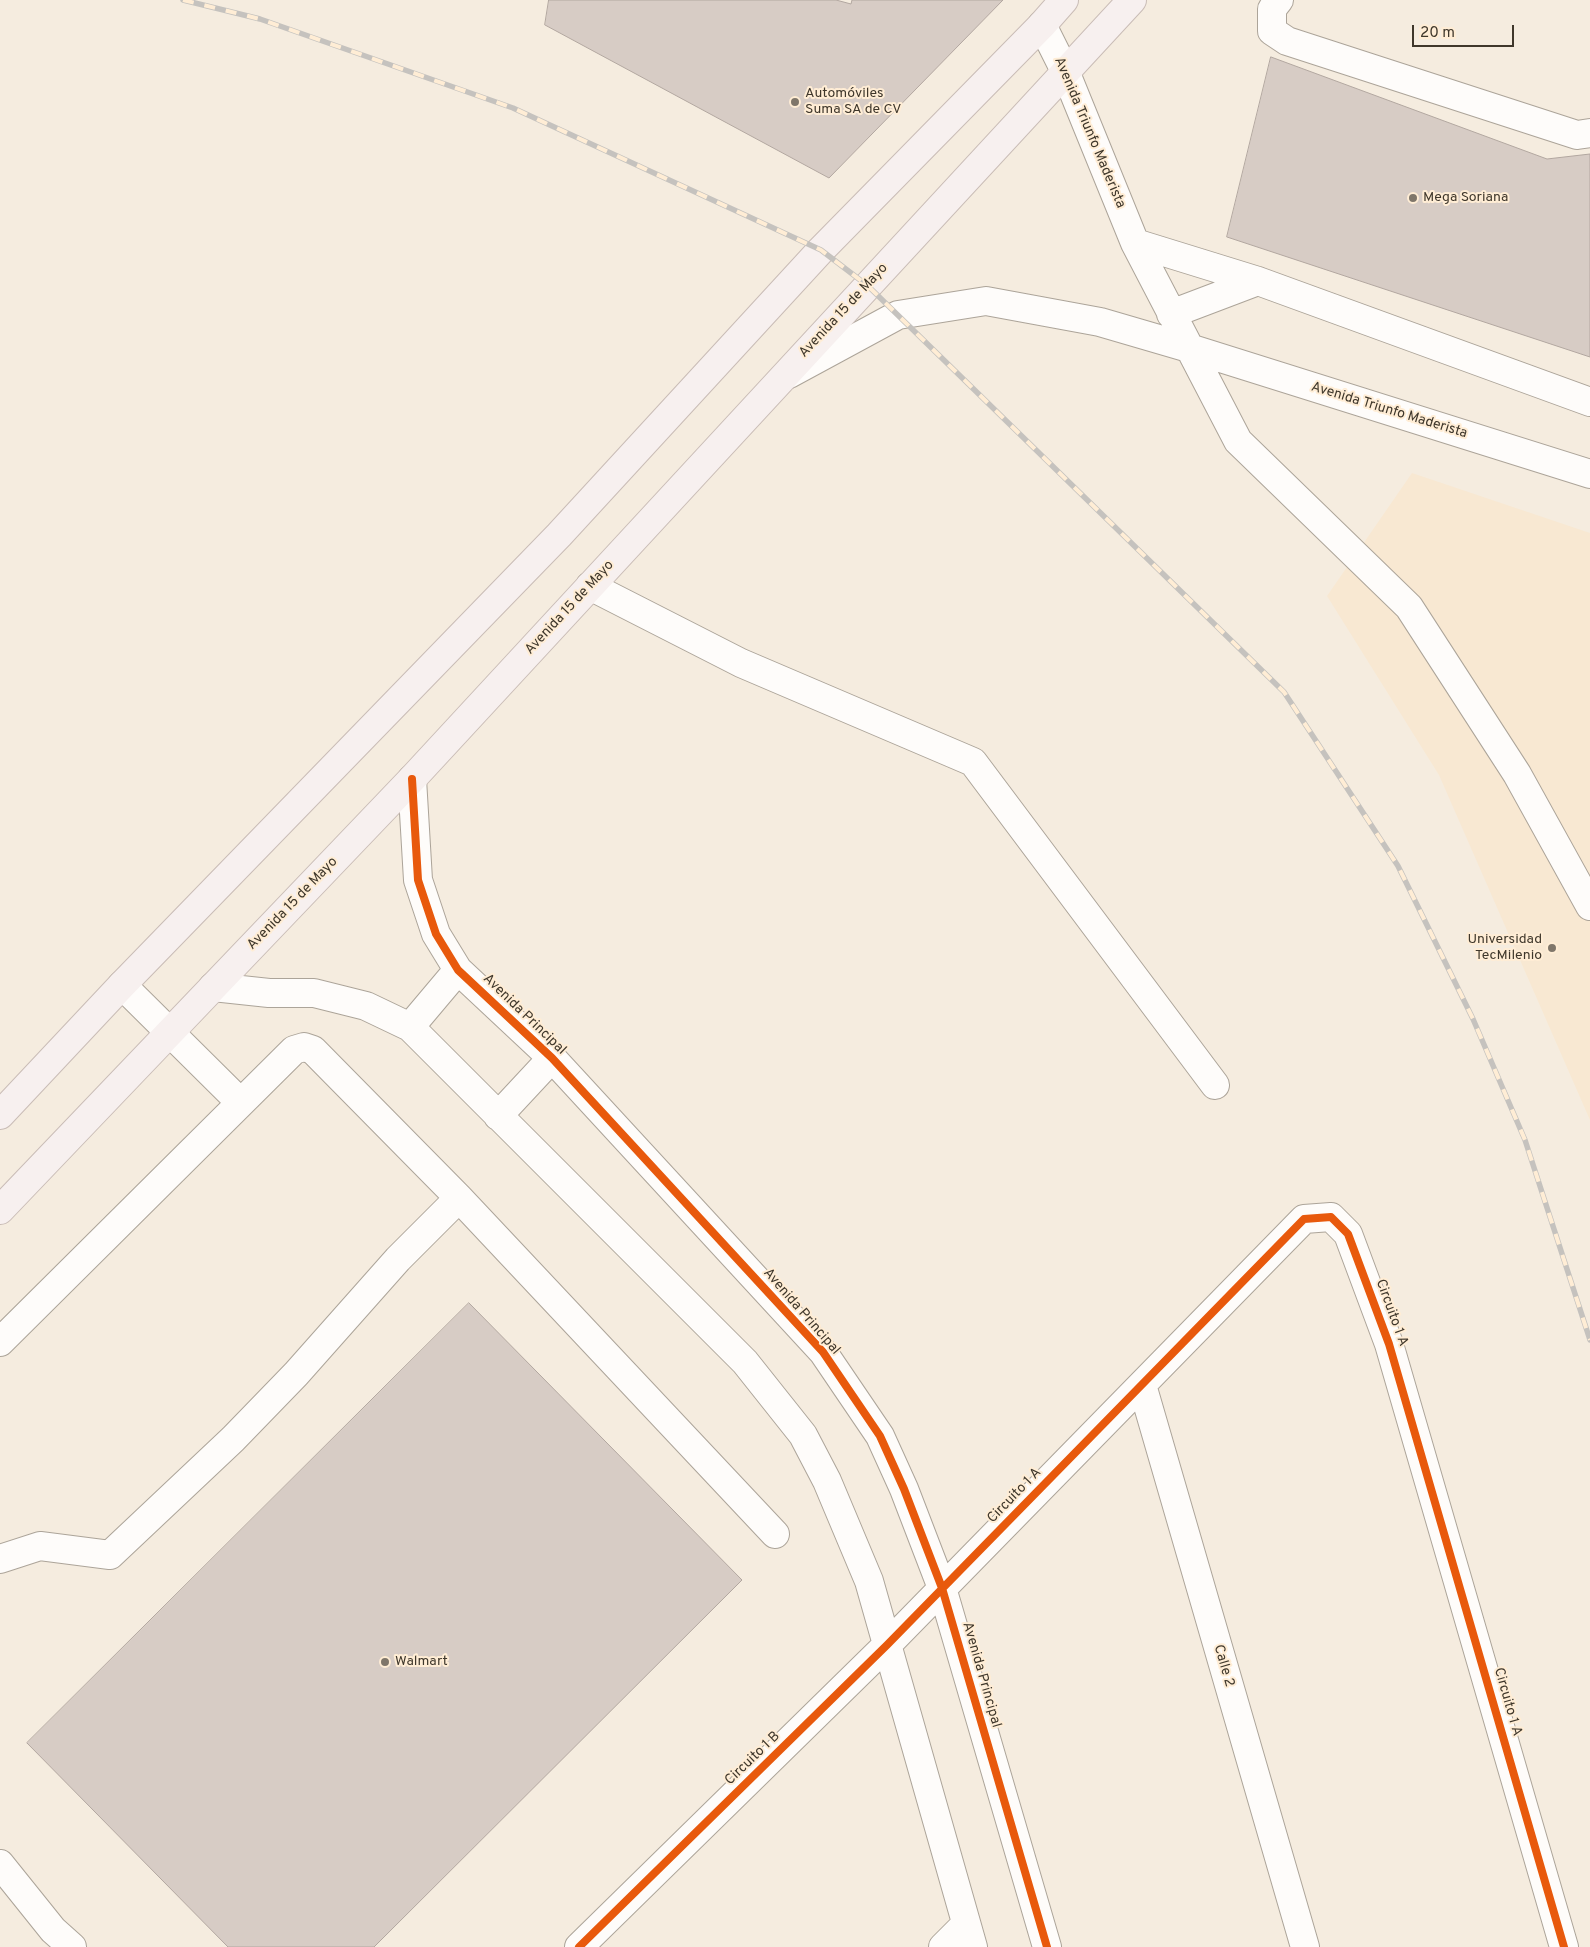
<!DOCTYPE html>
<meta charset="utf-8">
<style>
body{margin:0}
#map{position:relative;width:1590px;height:1947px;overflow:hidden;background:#f5ecdf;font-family:Overpass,sans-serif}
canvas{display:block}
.scale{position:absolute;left:1412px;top:25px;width:102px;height:22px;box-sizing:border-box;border:2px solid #3f372b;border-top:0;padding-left:6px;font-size:15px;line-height:18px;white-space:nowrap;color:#3f372b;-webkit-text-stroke:4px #ffedd5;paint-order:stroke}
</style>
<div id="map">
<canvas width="1590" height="1947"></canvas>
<div class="scale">20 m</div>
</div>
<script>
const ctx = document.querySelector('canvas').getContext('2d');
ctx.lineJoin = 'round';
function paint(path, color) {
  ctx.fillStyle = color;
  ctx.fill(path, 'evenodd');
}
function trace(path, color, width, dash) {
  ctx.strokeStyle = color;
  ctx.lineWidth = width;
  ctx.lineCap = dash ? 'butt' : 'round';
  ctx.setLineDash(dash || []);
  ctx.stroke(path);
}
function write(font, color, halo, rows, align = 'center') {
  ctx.font = font + ' Overpass,sans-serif';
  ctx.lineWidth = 4;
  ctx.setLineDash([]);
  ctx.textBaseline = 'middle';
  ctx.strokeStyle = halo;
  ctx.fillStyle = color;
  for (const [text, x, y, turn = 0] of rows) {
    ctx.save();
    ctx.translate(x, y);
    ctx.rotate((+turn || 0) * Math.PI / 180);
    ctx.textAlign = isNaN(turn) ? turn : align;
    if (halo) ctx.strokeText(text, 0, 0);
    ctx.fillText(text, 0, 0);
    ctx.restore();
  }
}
const built = new Path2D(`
 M1412 473 1590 533V1120L1439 775 1327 596Z`);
const building = new Path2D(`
 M549 0H836L851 4 852 0H1003L829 178 545 25Z
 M1271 57 1547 159 1590 154V357L1227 237Z
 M469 1303 742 1580 374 1947H228L27 1743Z`);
const minor = new Path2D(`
 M1279 0 1272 9V31L1287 41 1577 135 1590 133
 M1042 25 1065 71 1135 243 1238 441 1409 607 1517 774 1590 906
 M1135 243 1258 281 1590 402
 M1171 314 1258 281
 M789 374 898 315 986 301 1100 322 1189 348 1590 474
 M590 586 741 663 973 762 1215 1085
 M412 779 418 880 436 934 458 970 552 1058 823 1352 880 1436 904 1489 942 1588 1047 1947
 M122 985 240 1102
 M213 987 269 993H314L366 1006 410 1027 745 1362 803 1435 827 1481 869 1581 973 1947
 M410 1027 458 970
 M498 1116 552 1058
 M459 1198 775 1534
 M0 1342 294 1050 304 1047 313 1050 459 1198 398 1259 296 1374 233 1439 110 1555 40 1546 0 1559
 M1142 1385 1305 1947
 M0 1864 53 1930 72 1947
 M579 1947 887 1645 1304 1219 1331 1217 1348 1234 1389 1344 1564 1947
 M943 1947 966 1924`);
const major = new Path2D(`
 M0 1115 122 985 559 535 821 250 1042 25 1064 0
 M0 1210 412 779 1132 0`);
const rail = new Path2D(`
 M183 0 260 19 513 108 821 250 868 286 1284 692 1398 866 1473 1019 1525 1140 1590 1340`);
const cycleway = new Path2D(`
 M412 779 418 880 436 934 458 970 552 1058 823 1352 880 1436 904 1489 942 1588 1047 1947
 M579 1947 887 1645 1304 1219 1331 1217 1348 1234 1389 1344 1564 1947`);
const markers = [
 [795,102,5,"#7f766a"],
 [1413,198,5,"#7f766a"],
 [1552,948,5,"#7f766a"],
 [385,1662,5,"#7f766a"]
];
const poiNames = [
 ["Automóviles",805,94],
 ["Suma SA de CV",805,110],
 ["Mega Soriana",1423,198],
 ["Universidad",1542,940,"right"],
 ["TecMilenio",1542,956,"right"],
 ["Walmart",395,1662]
];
const streetNames = [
 ["Avenida Triunfo Maderista",1089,133,67],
 ["Avenida 15 de Mayo",844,311,-47],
 ["Avenida Triunfo Maderista",1389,411,17],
 ["Avenida 15 de Mayo",570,608,-47],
 ["Avenida 15 de Mayo",293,904,-46],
 ["Avenida Principal",524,1015,44],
 ["Avenida Principal",801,1312,49],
 ["Circuito 1 A",1391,1313,70],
 ["Circuito 1 A",1015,1496,-46],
 ["Calle 2",1223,1666,74],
 ["Avenida Principal",981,1675,74],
 ["Circuito 1 A",1507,1702,74],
 ["Circuito 1 B",753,1759,-44]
];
paint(built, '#f8e8d2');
paint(building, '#d7ccc5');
trace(building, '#b2a7a0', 1);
trace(minor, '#aca499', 30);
trace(major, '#c9bcb6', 30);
trace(minor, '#fefcfa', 28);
trace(major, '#f7f0ef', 28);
trace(rail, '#c5c2be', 5.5);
trace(rail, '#ffedd5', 4, [11]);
trace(cycleway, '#e8590c', 8);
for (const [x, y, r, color] of markers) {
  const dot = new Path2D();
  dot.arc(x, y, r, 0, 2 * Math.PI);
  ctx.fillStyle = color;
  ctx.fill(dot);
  trace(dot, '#ffedd5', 2);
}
write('14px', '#3f372b', '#ffedd5', poiNames, 'left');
write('14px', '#3f372b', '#ffedd5', streetNames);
</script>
